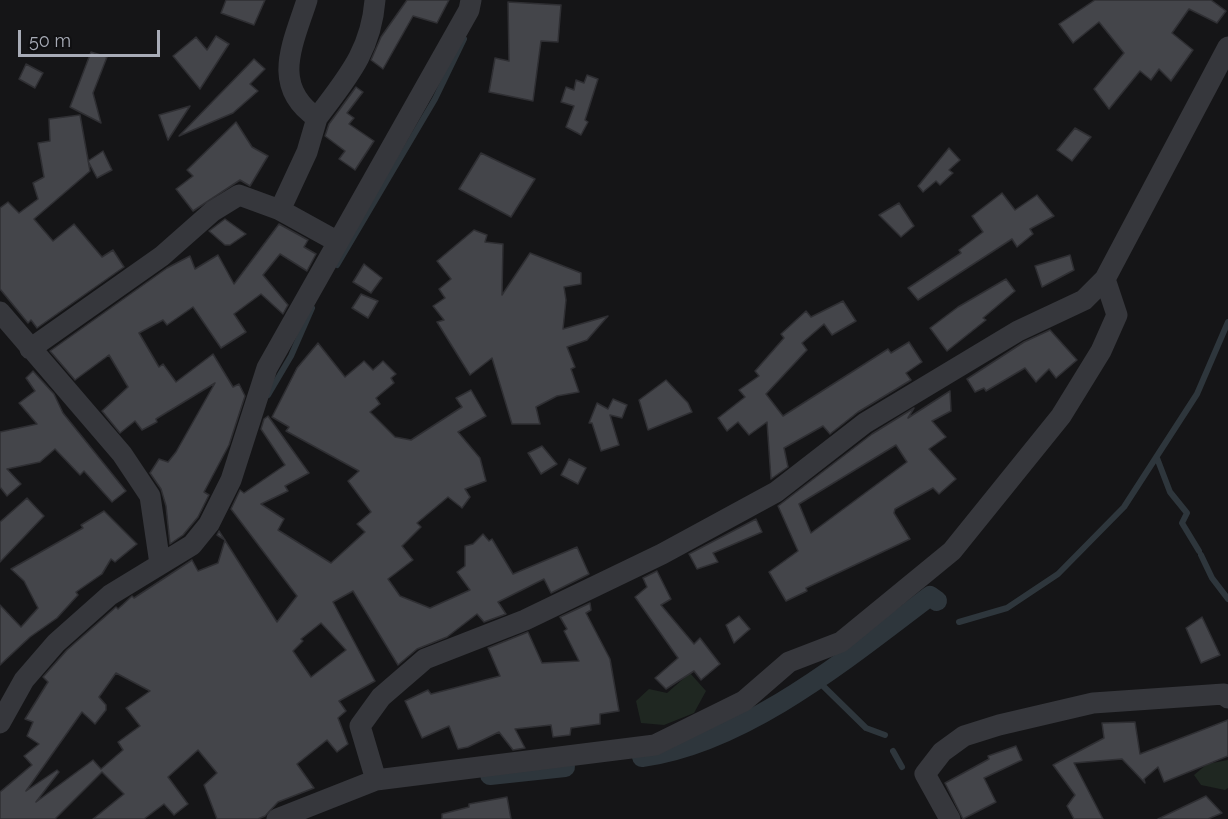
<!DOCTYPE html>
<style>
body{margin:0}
#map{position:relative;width:1228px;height:819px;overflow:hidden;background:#151517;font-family:Raleway,sans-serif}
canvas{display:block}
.scale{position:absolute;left:18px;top:30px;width:142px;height:27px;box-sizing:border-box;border:3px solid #a8acb7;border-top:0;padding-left:8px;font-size:18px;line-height:21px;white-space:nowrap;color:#a8acb7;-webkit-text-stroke:4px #101012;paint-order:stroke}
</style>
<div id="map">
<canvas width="1228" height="819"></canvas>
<div class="scale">50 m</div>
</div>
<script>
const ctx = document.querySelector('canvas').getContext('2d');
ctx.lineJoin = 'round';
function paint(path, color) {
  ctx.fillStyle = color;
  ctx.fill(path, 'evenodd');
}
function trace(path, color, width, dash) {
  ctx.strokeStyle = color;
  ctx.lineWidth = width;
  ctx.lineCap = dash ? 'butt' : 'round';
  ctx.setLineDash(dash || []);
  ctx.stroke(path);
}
const green = new Path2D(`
 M690 673 706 691 694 713 664 725 641 723 636 701 649 689 667 693Z
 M1228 760V788L1225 790 1201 785 1194 775 1207 764Z`);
const stream = new Path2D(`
 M337 265 435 99 464 39
 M268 395 291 356 312 308
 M1157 458 1170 492 1187 513 1182 523 1199 551
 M1201 555 1212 578 1228 599
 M959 622 1007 608 1058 574 1124 507 1197 394 1228 322
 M816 679 866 728 885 735
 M893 751 902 767`);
const canal = new Path2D(`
 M642 757C745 743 848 658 930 596L937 601
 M490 775 565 767`);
const building = new Path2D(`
 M226 0H265L254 25 221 13Z
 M407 0H449L437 23 413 16 383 69 371 60 381 37Z
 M1095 0H1211L1226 11 1217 23 1189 9 1172 33 1193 50 1171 81 1159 69 1151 80 1140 71 1109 109 1094 89 1124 53 1099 22 1073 43 1059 24Z
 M508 2 561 5 558 42 541 41 533 101 489 92 495 58 509 61Z
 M216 36 229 44 200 89 173 56 196 37 207 50Z
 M91 52 107 57 93 93 101 123 70 107Z
 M254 59 265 69 250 84 258 91 233 113 179 136Z
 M26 64 43 73 35 88 19 79Z
 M587 75 598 79 585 120 588 122 581 135 566 127 574 106 561 102 566 87 574 90 576 80 584 83Z
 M356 87 363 92 347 113 354 118 349 124 374 141 355 170 339 159 345 151 325 136 329 124Z
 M190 106 168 140 159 115Z
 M80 115 90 171 34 219 53 241 74 224 102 257 113 250 124 267 37 328 31 320 28 323 0 289V208L8 202 19 213 38 199 33 183 44 177 38 143 50 141 49 119Z
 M236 122 252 147 268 156 250 186 240 180 193 211 176 189 193 176 187 170Z
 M1075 128 1091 137 1072 161 1057 150Z
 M949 148 960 160 949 170 953 173 940 185 936 181 923 192 918 186Z
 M103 151 112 170 97 178 88 161Z
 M481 153 535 179 511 217 459 189Z
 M1002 193 1015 210 1037 195 1054 216 1030 229 1033 234 1017 247 1012 239 918 300 908 288 961 253 959 250 983 232 972 216Z
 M899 203 914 226 901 237 879 215Z
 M225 219 246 234 230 245H225L209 231Z
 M279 224 308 240 304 247 316 254 307 271 280 254 263 275 288 305 283 314 261 294 234 314 246 332 221 348 193 307 167 325 163 320 139 333 159 367 163 364 176 382 213 354 233 387 239 384 245 396 229 445 204 492 209 495 198 517 183 535 170 544 166 506 161 489 150 473 159 459 168 462 176 452 215 383 156 419 157 422 142 430 135 421 120 433 102 411 128 387 109 355 75 380 50 351 167 268 190 256 195 269 218 255 234 284Z
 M474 230 487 235 485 242 503 244 502 295 530 253 581 273V284L564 287 566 300 563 329 608 316 587 340 567 347 575 367 571 369 579 392 557 396 536 407 540 424H512L492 358 470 375 437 322 444 320 433 306 445 298 439 289 451 279 437 261Z
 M1070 255 1074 270 1042 287 1035 266Z
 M364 264 382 278 371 293 353 282Z
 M1006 279 1015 291 983 318 986 320 947 351 930 328 958 307Z
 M361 294 378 301 368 318 352 308Z
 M843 301 856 321 832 335 824 324 802 343 807 350 766 394 783 416 888 349 891 353 909 342 922 362 906 373 911 380 858 412 830 434 823 426 784 448 788 467 771 479 767 422 749 435 738 422 727 431 718 418 745 397 739 390 759 376 755 371 784 338 781 334 806 311 811 317Z
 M1050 330 1077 360 1056 378 1049 369 1036 382 1025 368 986 391 984 388 975 392 967 379 1024 342Z
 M318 343 345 377 364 361 373 370 383 361 396 374 391 378 394 383 376 398 380 404 370 412 395 437 411 440 462 407 456 398 471 390 486 416 458 432 480 458 486 481 465 489 470 497 462 508 448 497 417 523 421 527 402 546 413 560 388 579 400 596 430 608 470 590 457 572 465 566V546L473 544 483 534 489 541 492 539 513 574 577 547 589 574 551 593 544 579 498 602 506 614 484 622 477 614 447 637 417 649 398 665 353 591 333 602 375 681 339 701 346 711 338 718 348 744 337 752 327 740 297 764 314 788 278 802 265 816 258 819H217L204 785 217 773 198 750 168 777 188 804 174 815 164 804 144 819H93L124 794 102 772 55 819H0V792L32 765 24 756 39 744 27 736 33 722 25 719 48 682 43 677 67 650 116 607 118 609 132 596 134 598 192 560 198 571 218 563 225 540 217 535 219 531 277 622 297 596 231 509 240 490 244 493 285 465 261 429 264 419 268 416 309 473 285 486 288 491 261 504 284 519 278 530 331 563 365 532 357 524 371 512 348 481 359 471 286 431 289 427 272 417 297 368ZM321 623 346 650 311 677 293 651 303 641 301 639ZM116 673 150 691 126 708 140 726 118 742 123 750 101 769 93 760 36 802 59 772 57 770 26 791 82 712 95 724 106 710V705L99 697Z
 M33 371 54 394 63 413 126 491 112 502 84 471 80 475 55 449 40 462 7 469 21 484 7 496 0 487V432L37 424 19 403 35 391 26 378Z
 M666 380 688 403 692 412 648 430 639 400Z
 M950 391 951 411 932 421 946 437 929 449 956 479 939 494 933 488 895 509 894 513 910 539 806 588 807 591 786 601 769 572 798 551 778 506 872 434 914 408 908 418ZM896 445 907 462 811 533 799 504Z
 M613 399 627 405 622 418 610 415 619 445 601 451 592 423H589L597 403 608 409Z
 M542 446 557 464 541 474 528 453Z
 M569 459 586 468 578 484 561 475Z
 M27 498 44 516 0 562V522Z
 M104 511 137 544 115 562 111 559 102 574 76 592 78 595 57 618 30 637 0 665V605L21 627 38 608 24 581 11 569 83 528 81 525Z
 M756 519 762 532 713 553 718 562 697 569 689 554Z
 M657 571 671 599 661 605 694 644 700 638 720 664 701 680 694 671 666 689 655 678 678 658 635 597 647 587 643 578Z
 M590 603 591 610 586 613 610 659 619 711 600 714V724L571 728 570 735 553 737 551 725 515 729 525 748 513 750 499 732 468 747 458 749 449 726 422 738 405 701 428 690 431 694 500 676 488 648 528 632 542 663 579 661 564 631 567 629 560 617Z
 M739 616 750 629 734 643 726 625Z
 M1202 617 1220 655 1201 663 1186 628Z
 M1228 720V756L1164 782 1158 767 1144 779 1145 783 1122 759 1074 763 1103 819H1074L1067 806 1075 795 1053 765 1104 738 1102 723 1135 722 1140 754Z
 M1016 746 1022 760 984 778 996 802 963 819 945 783 989 759 988 756Z
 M1206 796 1222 813 1208 819H1158Z
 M507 797 511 819H442V814L469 807V804Z`);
const minor = new Path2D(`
 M307 0C293 44 270 86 317 118 346 79 371 52 375 0
 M280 210 307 152 317 118
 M0 312 122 454 150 496 160 564
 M30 349 162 256 213 211 239 195 280 210 338 242
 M0 723 24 680 56 643 110 595 192 545 209 524 231 480 267 368 469 10 471 0
 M376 780 360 726 381 697 425 659 525 620 662 554 776 492 865 423 1018 331 1084 300 1105 279 1228 47
 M277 819 376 780 655 745 744 701 789 662 841 642 952 551 1061 416 1101 351 1117 315 1105 279
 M950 819 925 774 942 752 964 736 999 725 1093 703 1224 694 1228 698`);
paint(green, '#1f2721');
trace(stream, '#2e363c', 6);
trace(canal, '#2e363c', 20);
paint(building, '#44454a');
trace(building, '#2f2f33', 1.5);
trace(minor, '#36373c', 21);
</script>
